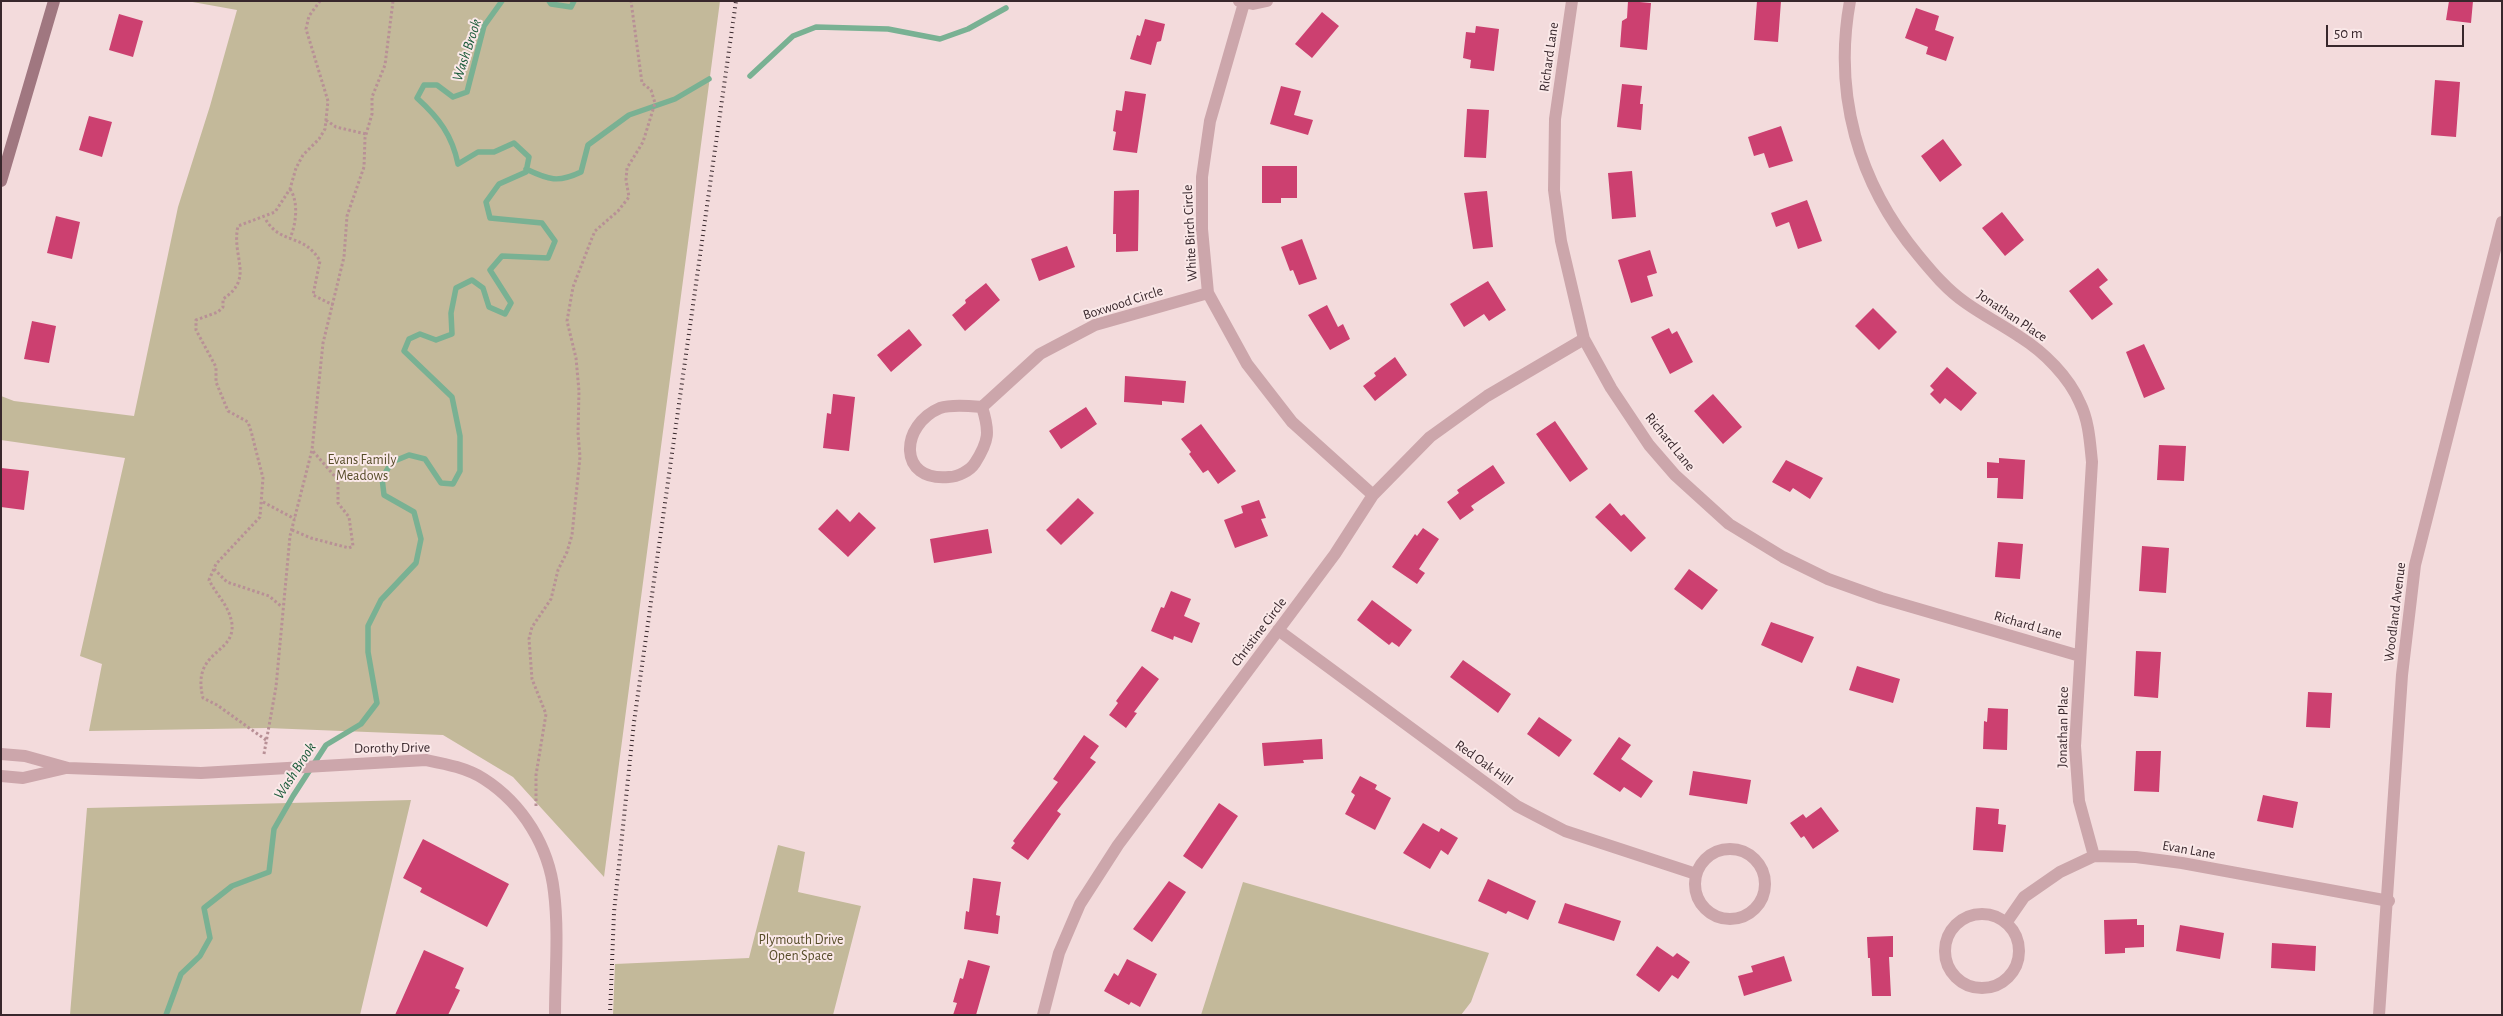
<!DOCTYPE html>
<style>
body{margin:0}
#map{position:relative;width:2503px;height:1016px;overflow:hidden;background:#f3dbdc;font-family:"Alegreya Sans",sans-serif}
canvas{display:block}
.frame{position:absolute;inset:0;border:2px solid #38272c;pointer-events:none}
.scale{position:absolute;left:2326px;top:25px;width:138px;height:22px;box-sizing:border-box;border:2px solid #38272c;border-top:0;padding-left:6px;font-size:15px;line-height:18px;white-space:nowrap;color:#38272c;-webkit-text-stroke:4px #fae8e8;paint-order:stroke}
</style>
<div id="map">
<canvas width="2503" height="1016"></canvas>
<div class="frame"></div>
<div class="scale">50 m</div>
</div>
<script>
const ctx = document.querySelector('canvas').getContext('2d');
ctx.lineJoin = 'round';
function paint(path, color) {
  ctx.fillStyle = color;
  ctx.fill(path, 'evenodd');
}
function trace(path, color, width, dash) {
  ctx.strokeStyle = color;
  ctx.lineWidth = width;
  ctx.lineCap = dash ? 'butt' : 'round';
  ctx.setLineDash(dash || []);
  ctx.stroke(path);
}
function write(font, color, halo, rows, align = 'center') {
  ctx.font = font + ' "Alegreya Sans",sans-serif';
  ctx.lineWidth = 4;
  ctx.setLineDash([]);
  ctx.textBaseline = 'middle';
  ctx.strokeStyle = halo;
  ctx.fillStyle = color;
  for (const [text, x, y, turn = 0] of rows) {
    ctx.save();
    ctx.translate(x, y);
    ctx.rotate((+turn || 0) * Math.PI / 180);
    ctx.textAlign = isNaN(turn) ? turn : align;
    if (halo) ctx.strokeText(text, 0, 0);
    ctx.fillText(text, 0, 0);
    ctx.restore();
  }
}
const green = new Path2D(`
 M187 1H720L604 877 513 777 443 735 267 728 89 731 102 664 80 656 125 458 1 440V396L14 401 134 416 178 207 210 106 237 10Z
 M411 800 360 1015H70L87 808Z
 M778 845 805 852 798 892 861 906 833 1015H613L615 964 749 958Z
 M1243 882 1489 953 1471 1002 1461 1015H1201Z`);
const stream = new Path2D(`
 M549 1 551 4 571 7 574 1
 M750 76 793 36 816 27 888 29 940 39 968 29 1006 8
 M526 169C549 180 558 183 581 172L588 145 629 115 675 99 709 79
 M166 1015 181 974 200 956 210 938 204 908 232 886 269 872 274 829 293 796 326 745 361 724 377 703 368 652V626L381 600 416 563 421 539 414 512 384 495 382 478 392 462 409 455 425 459 441 483 453 484 460 471V436L452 397 404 351 409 339 420 334 436 340 452 334 451 313 456 288 472 280 483 288 489 307 505 314 511 303 490 270 502 256 548 258 555 241 542 223 490 218 486 202 499 184 526 172 529 157 514 143 494 152H478L458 164C452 135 439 118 417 98L424 85H437L453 97 467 92 484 26 502 1`);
const building = new Path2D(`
 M1628 1 1651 3 1647 50 1620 47 1622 21 1627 18Z
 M1757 1H1781L1778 42 1754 40Z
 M2449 1H2473L2471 23 2446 20Z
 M1916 8 1939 16 1935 30 1954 37 1946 61 1926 54 1928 47 1905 38Z
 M1322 12 1339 26 1312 58 1295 44Z
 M119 14 143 21 133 57 109 50Z
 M1145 19 1165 24 1161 41 1157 42 1151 65 1130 59 1137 35 1140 36Z
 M1476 26 1499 29 1494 71 1470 68 1471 60 1463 58 1466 32 1475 33Z
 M2435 80 2460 82 2456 137 2431 135Z
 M1622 84 1642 86 1640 104H1643L1641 130 1617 127Z
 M1281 86 1301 91 1294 115 1313 120 1308 135 1270 124Z
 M1125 91 1146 94 1137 153 1113 150 1116 132 1113 131 1116 110 1122 111Z
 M1467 109 1489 110 1486 158 1464 157Z
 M89 116 112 122 102 157 79 150Z
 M1781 126 1793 161 1769 168 1764 153 1754 156 1748 137Z
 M1943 139 1962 165 1940 182 1921 156Z
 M1262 166H1297V198H1281V203H1262Z
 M1632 171 1636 217 1612 219 1608 173Z
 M1139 190 1138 251 1116 252V234H1113L1114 191Z
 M1487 191 1493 247 1473 249 1464 193Z
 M1807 200 1822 241 1798 249 1789 222 1776 227 1771 213Z
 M2002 212 2024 240 2005 256 1982 228Z
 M56 216 80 222 72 259 47 253Z
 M1302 239 1317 279 1299 285 1293 270 1290 271 1281 247Z
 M1067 246 1075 267 1039 281 1031 259Z
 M1650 250 1657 273 1647 276 1653 296 1631 303 1618 260Z
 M2098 268 2108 280 2099 287 2113 304 2092 320 2069 291Z
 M1488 281 1506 310 1489 321 1484 314 1464 327 1450 304Z
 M986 283 1000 300 965 331 952 315 966 303 965 300Z
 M1327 305 1338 327 1343 324 1350 339 1330 350 1308 315Z
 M1873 308 1897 332 1879 350 1855 326Z
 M32 321 56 326 49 363 24 359Z
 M1669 328 1672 334 1677 331 1693 362 1670 374 1651 337Z
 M909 329 922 345 891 372 877 355Z
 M2144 344 2165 389 2144 398 2126 352Z
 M1395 357 1407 375 1375 401 1363 386 1376 376 1374 373Z
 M1947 367 1977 393 1961 411 1945 398 1940 404 1930 394 1934 390 1930 386Z
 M1125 376 1186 381 1184 403 1162 401V405L1124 402Z
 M833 394 855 397 849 451 823 448 827 413 831 414Z
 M1713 394 1742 427 1723 444 1694 411Z
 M1086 407 1097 424 1061 449 1049 431Z
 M1555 421 1588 469 1570 482 1536 434Z
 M1201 424 1236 471 1218 484 1208 470 1203 473 1189 454 1191 452 1181 439Z
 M2159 445 2186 446 2184 481 2157 480Z
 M1999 458 2025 460 2023 499 1997 498 1998 478H1987V462L1999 463Z
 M1786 460 1823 478 1810 499 1793 488 1790 492 1772 482Z
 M1493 465 1505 483 1471 506 1474 510 1460 520 1447 502 1459 493 1457 490Z
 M1 468 29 471 24 510 1 507Z
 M1078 498 1094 513 1061 545 1046 530Z
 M1259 500 1266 518 1261 519 1268 536 1235 548 1224 520 1243 513 1241 506Z
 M1610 503 1621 516 1624 514 1646 538 1631 552 1595 517Z
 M837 509 850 522 859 512 876 528 848 557 818 529Z
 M1423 528 1439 539 1419 569 1425 573 1417 584 1392 567 1415 534 1417 536Z
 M988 529 992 553 934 563 930 539Z
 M1998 542 2023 544 2020 579 1995 577Z
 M2142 546 2169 548 2166 593 2139 591Z
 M1689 569 1718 590 1702 610 1674 589Z
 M1171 591 1191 599 1184 616 1200 623 1192 643 1174 636 1173 640 1151 631 1161 607 1164 608Z
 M1372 600 1412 630 1399 647 1392 642 1389 645 1357 620Z
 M1771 622 1814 637 1802 663 1761 645Z
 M2136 651 2161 652 2158 698 2134 696Z
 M1463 660 1511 694 1498 713 1450 677Z
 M1142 666 1159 679 1134 712 1137 713 1126 728 1109 715 1118 703 1116 701Z
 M1857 666 1900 679 1893 703 1849 690Z
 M2308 692 2332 693 2330 728 2306 727Z
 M1988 708 2008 709 2007 750 1983 749 1984 721 1987 722Z
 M1539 717 1572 740 1559 757 1527 734Z
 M1084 735 1099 746 1090 758 1096 762 1057 811 1061 814 1028 860 1011 848 1015 843 1013 841 1058 782 1053 779Z
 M1619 737 1631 745 1621 759 1653 781 1641 798 1624 787 1620 792 1593 774Z
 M1322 739 1323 759 1303 760 1304 763 1264 766 1262 743Z
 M2136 751H2161L2159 792 2134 791Z
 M1693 771 1751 780 1747 804 1689 795Z
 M1360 776 1377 785 1375 789 1391 798 1375 830 1345 814 1355 795 1351 792Z
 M2263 795 2298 802 2293 828 2257 821Z
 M1219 803 1238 816 1202 869 1183 856Z
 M1821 807 1839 831 1813 849 1804 836 1801 838 1790 823 1803 814 1806 818Z
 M1976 807 1999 809 1998 824 2006 825 2003 852 1973 850Z
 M1423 823 1439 832 1441 828 1458 838 1448 855 1441 850 1430 869 1403 853Z
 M423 839 509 884 487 927 420 892 422 888 403 878Z
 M973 878 1001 882 996 915 1000 916 998 934 964 929 966 911 969 912Z
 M1488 879 1536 901 1528 920 1508 911 1506 914 1478 901Z
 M1169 881 1186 892 1152 942 1133 929Z
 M1565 903 1621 921 1614 941 1558 923Z
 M2137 919V925H2144V947L2125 948V953L2105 954 2104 920Z
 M2180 925 2224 933 2220 959 2176 951Z
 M1893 936V957H1889L1891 996H1872L1870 958H1868L1867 937Z
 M2272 943 2316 946 2315 971 2271 968Z
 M1657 946 1673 957 1677 953 1690 962 1678 979 1672 975 1659 992 1636 975Z
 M424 950 464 968 455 988 460 990 448 1015H395Z
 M1784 956 1792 981 1744 996 1738 976 1753 972 1751 966Z
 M1127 959 1157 974 1140 1007 1131 1002 1129 1005 1104 991 1114 973 1118 976Z
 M968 960 990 966 976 1015H953L957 1003 953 1002 960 978 963 979Z`);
const path = new Path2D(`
 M326 120 336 127 366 134
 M290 189C299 202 296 225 290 238
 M266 220C281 245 304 233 320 261L313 295 333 305
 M263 502 295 519
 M292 530 311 538 349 548 353 546 349 517 338 503V480L312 450
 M214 569 227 582 269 596 282 607
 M266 740 217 705 203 698C191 650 235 655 232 624 229 605 217 596 209 580L216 564 260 517 263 478 251 431 248 422 228 411 216 382V367L196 330V320L218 312 223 307V299C255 278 231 257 238 226L275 212 290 189 296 168 303 155 319 139 325 129 328 101 306 29 309 16 320 1
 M264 754 276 687 290 536 312 450 323 343 344 257 347 216 364 167 365 138 372 114V97L385 65 393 1
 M536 806V775L546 714 532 679 529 639 532 627 551 599 558 570 567 552 572 535 580 457 578 433 579 391 576 358 567 321 573 287 592 238 595 231 618 211 629 197 626 180 627 168 643 142 655 103 651 90 642 83 631 1`);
const minor = new Path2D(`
 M1239 1 1253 4 1267 1
 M1572 1 1555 119 1554 190 1561 241 1584 339 1611 388 1649 445 1675 475 1729 524 1783 557 1828 579 1881 598 2080 656
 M1850 1C1833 94 1858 183 1918 255 1932 272 1947 290 1966 303 1983 315 2002 325 2020 337 2044 352 2069 377 2080 403 2089 421 2090 443 2092 462L2075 746 2079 801 2094 856
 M1244 3 1210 121 1202 177V229L1208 293 1247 364 1292 422 1373 495
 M982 407C990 432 989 441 975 463 970 471 957 477 949 477 897 482 900 425 940 408 952 404 970 406 982 407L1040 354 1095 325 1208 293
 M1278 630 1517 806 1565 831 1696 874
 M1 754 25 756 68 768 201 773 426 760C446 764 467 768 484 779 523 804 549 847 554 892 559 932 555 975 555 1015
 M1 776 23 778 66 768
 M1695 884a35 35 0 1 1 70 0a35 35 0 1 1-70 0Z
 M1945 951a37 37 0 1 1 74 0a37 37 0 1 1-74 0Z
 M2006 923 2024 897 2060 872 2094 856 2136 857 2182 863 2389 901
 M1043 1015 1059 953 1080 904 1118 845 1335 554 1373 495 1430 437 1487 396 1584 339`);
const tertiary = new Path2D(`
 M2379 1015 2402 675 2415 565 2502 222`);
const secondary = new Path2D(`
 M1 181 54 1`);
const rail = new Path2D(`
 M610 1015 614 912 634 722 736 1`);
const streetNames = [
 ["Richard Lane",1549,57,-82],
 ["White Birch Circle",1190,233,-93],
 ["Boxwood Circle",1123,303,-18],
 ["Jonathan Place",2012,316,34],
 ["Richard Lane",1670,442,51],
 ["Woodland Avenue",2395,612,-83],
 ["Richard Lane",2028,625,16],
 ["Christine Circle",1259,632,-53],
 ["Jonathan Place",2063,727,-89],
 ["Dorothy Drive",392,748,-1],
 ["Red Oak Hill",1484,763,36],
 ["Evan Lane",2189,850,10]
];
const parkNames = [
 ["Evans Family",362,460],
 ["Meadows",362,476],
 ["Plymouth Drive",801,940],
 ["Open Space",801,956]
];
const waterNames = [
 ["Wash Brook",467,50,-72],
 ["Wash Brook",295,771,-57]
];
paint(green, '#c3b99a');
trace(stream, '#79b193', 5.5);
paint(building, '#cc4070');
trace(path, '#b89096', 3, [2.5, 2.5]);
trace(minor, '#cca6ab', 12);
trace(tertiary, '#cca6ab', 12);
trace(secondary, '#a07780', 12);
trace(rail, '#38272c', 4, [1, 4]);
write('14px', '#38272c', '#fae8e8', streetNames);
write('14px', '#574d2a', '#fae8e8', parkNames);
write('italic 15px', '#1b5b3a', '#fae8e8', waterNames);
</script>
